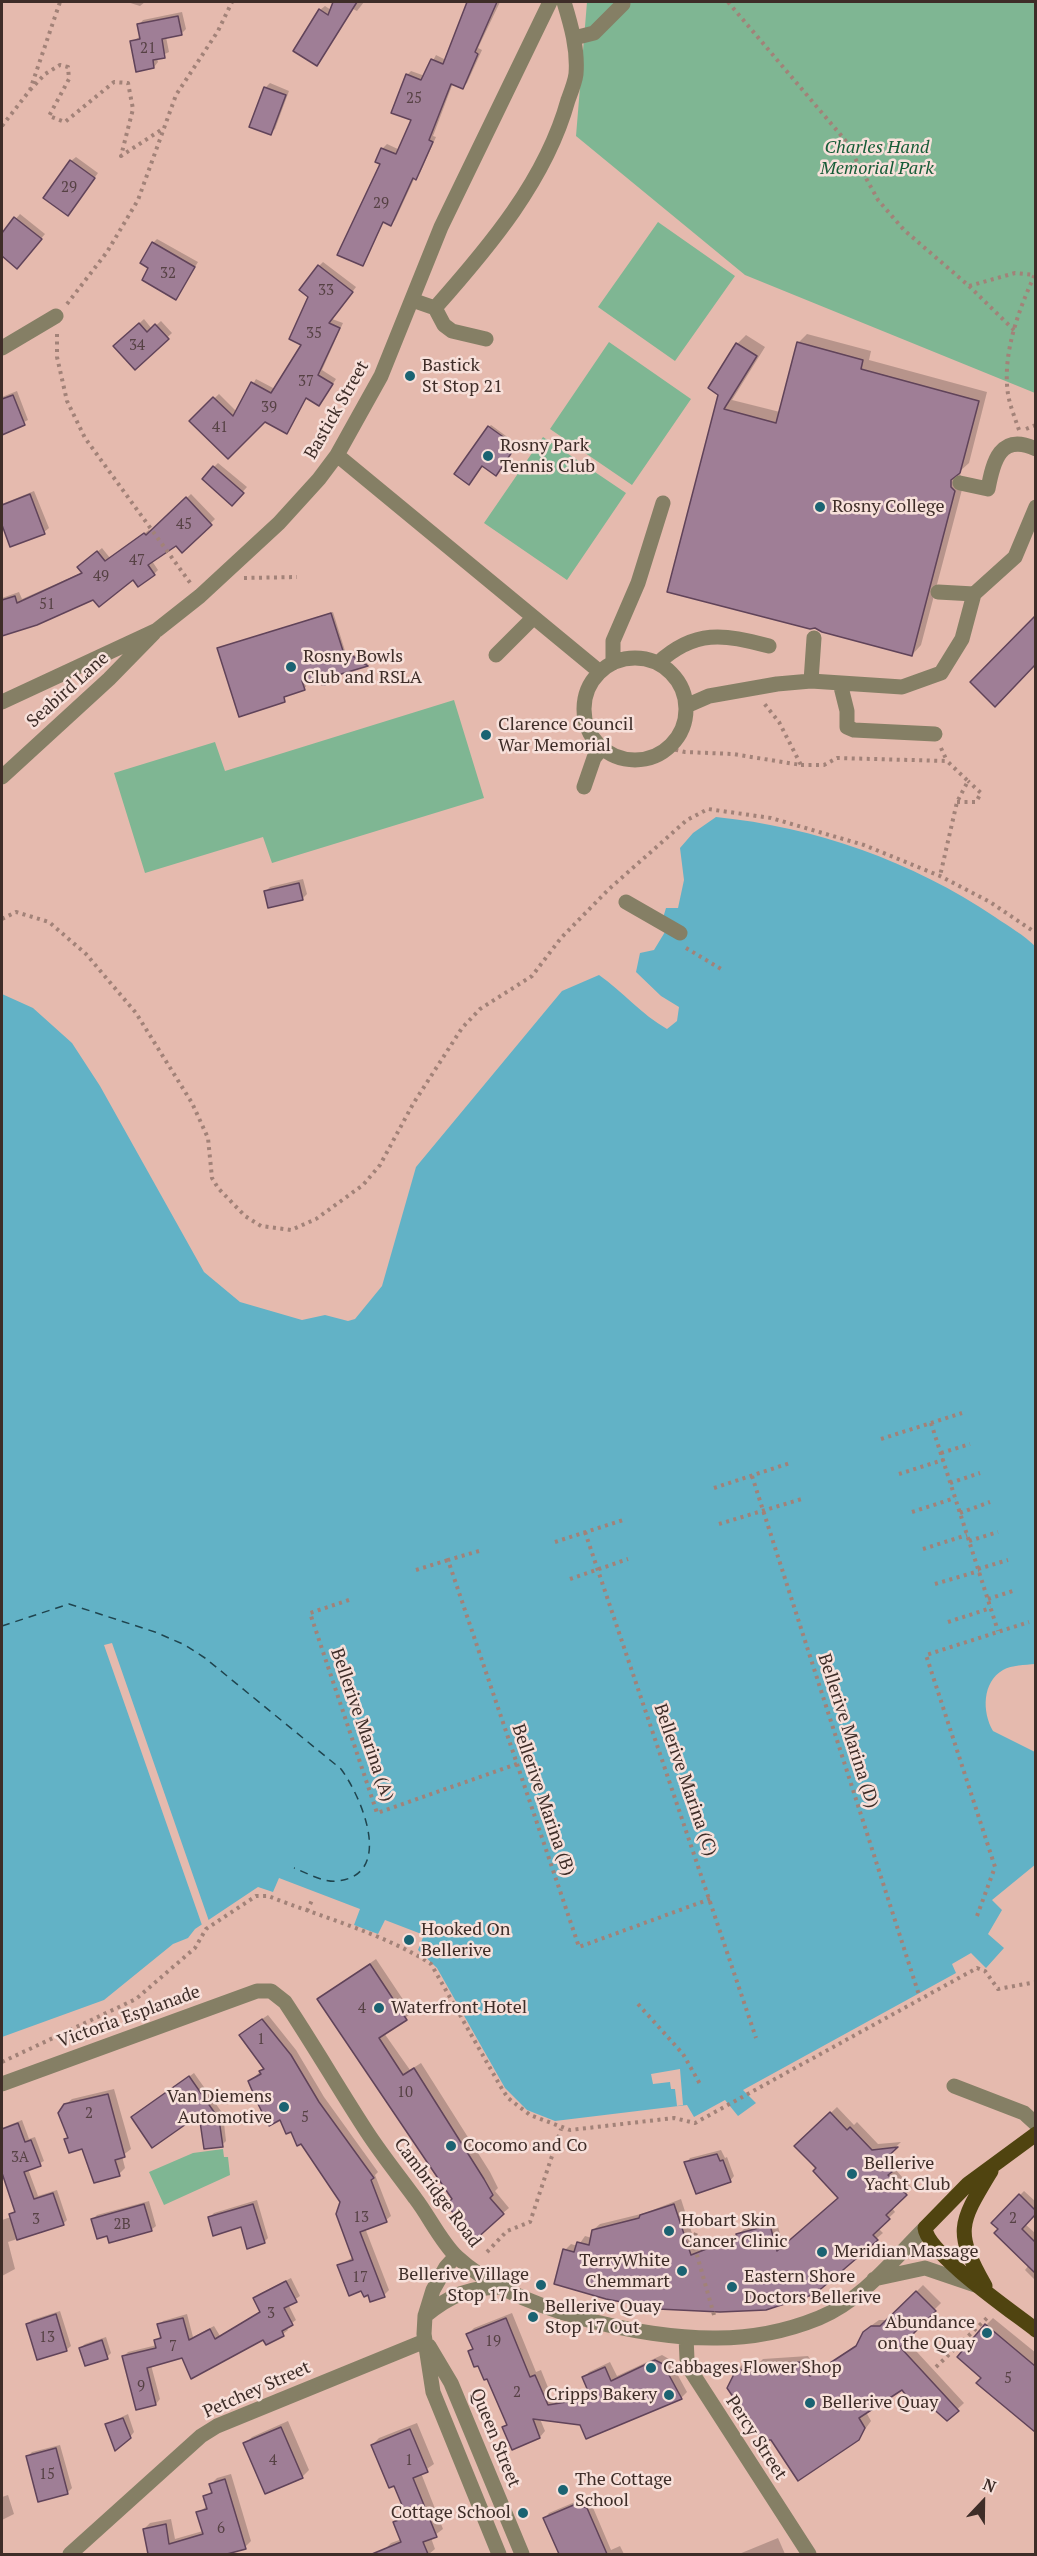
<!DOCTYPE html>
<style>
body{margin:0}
#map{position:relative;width:1037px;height:2556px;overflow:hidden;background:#e5baae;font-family:"PT Serif",serif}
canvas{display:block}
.frame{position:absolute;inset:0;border:3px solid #3e2d28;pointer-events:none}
.north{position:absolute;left:953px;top:2472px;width:60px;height:60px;-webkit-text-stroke:4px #f7e0da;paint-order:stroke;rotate:22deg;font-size:16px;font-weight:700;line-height:24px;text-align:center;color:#3e2d28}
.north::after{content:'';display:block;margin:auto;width:21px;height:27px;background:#3e2d28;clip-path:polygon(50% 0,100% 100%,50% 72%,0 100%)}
</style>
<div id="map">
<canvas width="1037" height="2556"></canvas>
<div class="frame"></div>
<div class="north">N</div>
</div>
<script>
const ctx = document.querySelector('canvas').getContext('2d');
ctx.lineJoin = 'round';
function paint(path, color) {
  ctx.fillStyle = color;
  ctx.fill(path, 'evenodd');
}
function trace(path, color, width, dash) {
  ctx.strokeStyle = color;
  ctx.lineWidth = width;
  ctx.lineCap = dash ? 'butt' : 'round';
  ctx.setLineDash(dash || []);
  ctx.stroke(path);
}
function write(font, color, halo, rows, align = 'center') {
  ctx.font = font + ' "PT Serif",serif';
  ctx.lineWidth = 5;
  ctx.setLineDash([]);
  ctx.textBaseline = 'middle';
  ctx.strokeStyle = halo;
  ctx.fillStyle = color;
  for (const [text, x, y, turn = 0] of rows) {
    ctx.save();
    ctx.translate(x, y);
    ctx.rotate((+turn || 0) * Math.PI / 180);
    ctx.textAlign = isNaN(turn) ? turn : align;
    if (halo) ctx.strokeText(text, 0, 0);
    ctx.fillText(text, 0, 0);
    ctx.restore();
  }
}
const green = new Path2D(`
 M587 2H1035V393L745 275 576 136Z
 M658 222 735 276 675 361 598 307Z
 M609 342 691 399 632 485 550 429Z
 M543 437 626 493 567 580 484 523Z
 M454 700 484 798 272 863 263 837 145 873 114 773 215 742 225 771Z
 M223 2149 224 2157H228L230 2175 164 2205 149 2172 193 2153Z`);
const water = new Path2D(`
 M716 817C815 827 912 861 995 917 1008 926 1024 935 1036 947L1035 1664C1025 1665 1012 1665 1003 1670 982 1682 982 1712 993 1731L1035 1752 1036 1864 992 1900 1002 1910 988 1934 1004 1948 986 1968 971 1953 952 1964 956 1973 743 2090 756 2103 738 2116 725 2100 694 2117 687 2105 555 2121 527 2110 505 2088 437 1968 418 1950 424 1935 385 1920 378 1934 354 1925 360 1909 279 1878 273 1892 258 1887 195 1929 188 1938 173 1944 104 2000 2 2037V994L33 1008 72 1043 100 1086 204 1272 240 1302 302 1320 325 1315 348 1321 355 1319 382 1286 416 1167 562 991 599 975C623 992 641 1014 667 1029L677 1021 679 1007 661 996 636 972 640 953 654 950 671 922 663 918 666 908H678L684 880 680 848 693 833Z`);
const pier = new Path2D(`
 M112 1643 210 1924 203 1928 104 1645Z
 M680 2069 683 2105 677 2106 675 2089H671L670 2082 653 2084 651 2074Z`);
const shadow = new Path2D(`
 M127 2H145L140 6Z
 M335 2H364L357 11 353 9 317 64 320 10 325 6 331 10Z
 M468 2H500L478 48 482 50 467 83 463 87 453 83 433 136 436 137 420 173 415 177 395 220 391 224 384 221 363 265 382 149 387 144 400 150 413 119 407 75 411 71 425 76 436 55 446 60Z
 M182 12 186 29 181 34 166 37 169 52 157 58 158 62 154 67 131 42 141 36 139 25 143 20Z
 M270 83 289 91 275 129 270 133 265 88Z
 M76 157 98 173 72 209 71 161Z
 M20 214 45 234 17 267 2 254V235Z
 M157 239 198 262 176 298 153 243Z
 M323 262 356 287 332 319 343 323 322 370 336 379 323 399 307 397 287 432 265 420 191 421 219 394 237 412 256 379 275 389 304 344 310 296 319 266Z
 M144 319 152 329 161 321 172 333 135 367 115 346Z
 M807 334 871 351 869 360 987 392 969 463 959 472 964 482 921 645 912 655 816 627 669 590 737 344 746 335 765 347 732 400 780 412 798 343Z
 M17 391 28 420 2 433V397Z
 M491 425 517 444 497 472 489 427Z
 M218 463 247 487 236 499 214 467Z
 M34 491 49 528 44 532 11 545 2 520V504Z
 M191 494 215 519 183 550 176 544 152 561 158 570 154 574 133 578 36 624 2 635V598L19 592 22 599 83 572 84 563 102 548 110 558 149 530 151 532Z
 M333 612 346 654 350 652 368 664 331 676 304 680 306 687 285 695V701L219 648Z
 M1036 618V663L995 705 972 682Z
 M303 879 307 894 302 899 266 891 270 887Z
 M376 1959 412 2013 384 2033 410 2070 421 2063 490 2172 498 2188 495 2191 509 2208 503 2213 453 2199 319 1999Z
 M268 2015 296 2050 324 2097 378 2172 375 2175 391 2216 386 2220 365 2228 389 2290 384 2295 369 2293 339 2266 353 2257 342 2202 291 2130 250 2081 265 2067 246 2030Z
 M194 2073 223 2114 226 2141 222 2145 200 2113 133 2117Z
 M114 2089 131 2149 122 2156 125 2168 119 2174 83 2147 66 2139 69 2136 65 2105 72 2099Z
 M837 2107 854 2125 857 2122 878 2144 901 2142 887 2155 897 2165 894 2168 912 2188 892 2208 895 2212 878 2228 883 2233 811 2293 766 2309 565 2250 571 2244 578 2246 585 2236 592 2238 593 2230 600 2224 645 2213 681 2199 697 2249 740 2233 744 2229 776 2220 784 2247 840 2198 796 2146Z
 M22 2120 29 2139 35 2137 44 2161 28 2169 38 2196 57 2190 67 2220 63 2224 8 2242 15 2269 2 2276V2220L11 2217 10 2214 16 2210 5 2178 2 2179V2128Z
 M721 2150 725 2158 727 2157 734 2176 730 2181 686 2163 690 2158Z
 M1024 2191 1036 2202V2213L1025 2224 1036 2234 1034 2279 1025 2270 1029 2265 993 2223Z
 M257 2200 268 2238 264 2242 242 2225 209 2218 214 2213Z
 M149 2201 156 2226 151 2230 108 2234 93 2219 97 2215Z
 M291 2278 300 2296 288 2304 296 2320 286 2327 288 2330 283 2334 151 2365 160 2399 156 2404 137 2409 124 2356 128 2352 157 2345 156 2340 162 2335 159 2325 163 2321 187 2314 193 2337 214 2326 220 2336 261 2311 255 2298 259 2294Z
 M923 2285 941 2303 905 2339 964 2403 947 2419 930 2403 902 2388 866 2412 871 2421 858 2439 738 2369 745 2362 755 2367 763 2359 808 2356 818 2371 859 2343 872 2325 879 2320H888Z
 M60 2311 71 2346 66 2350 28 2324 32 2320Z
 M512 2313 536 2372 541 2370 553 2400 591 2394 584 2378 589 2372 610 2362 617 2376 662 2355 669 2359 687 2392 681 2398 581 2424 540 2419 545 2431 540 2437 513 2448 504 2427 508 2423 488 2377 469 2352 474 2347 468 2334 474 2328Z
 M993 2318 1036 2353V2430L978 2383 983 2377 986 2325Z
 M106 2337 111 2353 107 2357 80 2348 85 2344Z
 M128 2414 134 2432 130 2437 107 2424Z
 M288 2421 309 2470 302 2477 245 2444 252 2437Z
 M417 2423 434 2464 421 2473 443 2529 431 2538 435 2549 429 2554H386L384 2550 391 2543 402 2539 395 2522 407 2514 395 2484 372 2445 379 2438Z
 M60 2445 72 2488 67 2493 28 2456 32 2452Z
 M231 2474 251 2541 245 2547 222 2554H149L144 2529 150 2523 171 2519 175 2539 203 2531 198 2513 207 2506 205 2497 213 2490 211 2484 217 2478Z
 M8 2495 14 2514 2 2520V2497Z
 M582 2499 591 2503 611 2550 620 2546 624 2554H559L545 2518 549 2513Z
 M778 2538 785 2554H739Z`);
const ferry = new Path2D(`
 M2 1626 69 1604 155 1632 185 1645 205 1658 341 1769C361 1796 395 1874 338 1881 324 1883 307 1873 294 1868`);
const building = new Path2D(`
 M333 2H357L317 66 293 51 319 9 328 15Z
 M467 2H497L475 52 478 54 463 89 451 84 429 140 433 142 416 180 413 178 391 226 383 222 363 266 337 255 380 164 375 162 381 148 396 154 411 120 391 113 406 74 421 80 431 59 443 64Z
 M178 16 182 35 162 39 165 58 153 60 154 68 136 72 130 41 140 39 137 24Z
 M264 87 286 95 271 135 249 127Z
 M70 160 95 178 68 216 43 198Z
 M14 217 42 239 17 269 2 256V233Z
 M152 242 195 267 176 300 142 280 148 268 140 263Z
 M318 265 353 292 329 323 340 328 318 375 333 384 319 406 306 398 287 434 265 422 228 459 189 421 213 397 233 416 251 382 271 393 301 345 289 339 308 297 299 290Z
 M139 323 147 332 155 324 169 339 135 370 113 346Z
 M797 342 863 360 861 369 979 401 960 473 951 480V487L955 491 912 656 822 632 815 628 810 629 667 592 718 395 708 388 736 343 757 356 724 409 776 423Z
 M13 395 25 425 2 435V399Z
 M488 426 516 446 496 476 482 466 469 485 454 474Z
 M213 466 244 493 232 506 202 479Z
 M30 494 45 534 10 547 2 525V505Z
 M186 497 212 525 182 553 176 546 148 565 155 575 138 587 133 580 99 607 93 600 37 625 2 636V600L15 596 17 603 82 573 77 567 97 551 105 561 144 533 146 535Z
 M331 613 344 654 348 653 368 666 331 677 325 685 302 681 305 690 284 697 285 702 239 717 217 648Z
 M1035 616V665L995 707 970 682Z
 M299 883 303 900 268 908 264 891Z
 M370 1964 407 2020 379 2038 403 2075 414 2068 484 2179 493 2195 490 2198 504 2214 475 2240 446 2204 452 2199 317 1999Z
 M262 2019 291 2055 319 2102 374 2178 371 2180 387 2222 360 2232 385 2297 370 2302 368 2295 364 2297 361 2291 349 2296 337 2265 353 2260 336 2214 340 2202 301 2144 297 2146 291 2132 286 2134 280 2120 269 2126 257 2102 248 2081 261 2074 259 2071 264 2069 239 2035Z
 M189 2076 219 2119 223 2147 204 2149 199 2115 152 2148 131 2117Z
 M108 2094 125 2157 115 2160 120 2176 94 2183 82 2149 69 2153 64 2139 68 2138 58 2113 64 2104Z
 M830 2112 847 2130 850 2127 872 2150 898 2147 882 2162 892 2172 888 2175 907 2195 886 2215 890 2219 873 2235 878 2240 822 2288 812 2295 766 2310 720 2312 658 2309 606 2299 554 2284 563 2249 574 2252 577 2242 589 2245 592 2230 639 2218 640 2215 674 2204 691 2255 737 2237 736 2234 770 2225 777 2251 838 2198 813 2171 816 2168 794 2146Z
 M18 2123 25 2142 31 2140 41 2166 24 2172 34 2199 53 2193 64 2225 17 2240 9 2214 15 2212 2 2173V2129Z
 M717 2154 720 2161 723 2160 731 2182 696 2194 684 2162Z
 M1019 2194 1035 2210V2215L1022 2229 1035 2242V2273L994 2233 998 2229 991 2223Z
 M144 2204 152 2231 109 2243 107 2236 97 2239 91 2219Z
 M253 2204 265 2243 247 2249 241 2227 213 2236 208 2217Z
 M286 2281 297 2302 284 2308 293 2325 282 2331 284 2336 266 2345 263 2340 191 2379 182 2358 147 2368 156 2405 136 2410 122 2356 156 2348 154 2340 161 2338 157 2324 183 2318 189 2340 210 2329 215 2339 260 2312 253 2298Z
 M916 2291 936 2311 900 2347 959 2411 947 2421 929 2405H913L902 2390 859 2418 865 2428 859 2440 798 2481 771 2440H762L727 2388 737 2368 750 2374 755 2365 801 2362 810 2376 856 2346 863 2332 871 2326H880Z
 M56 2314 67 2351 37 2360 26 2324Z
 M506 2318 530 2377 535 2375 548 2405 591 2398 582 2377 605 2367 611 2381 655 2360 663 2364 682 2399 586 2439 580 2425 533 2419 540 2438 512 2450 502 2427 507 2425 487 2379 484 2380 478 2366 474 2367 468 2351 473 2349 466 2334Z
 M985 2324 1035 2366V2432L976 2383 981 2378 957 2357Z
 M102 2340 108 2359 85 2366 79 2348Z
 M123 2418 131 2438 115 2451 105 2424Z
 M281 2427 303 2478 265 2494 243 2443Z
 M410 2429 428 2472 413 2478 437 2537 423 2542 428 2554H372L401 2542 393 2522 407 2517 394 2486 389 2488 371 2445Z
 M56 2448 68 2494 38 2502 26 2456Z
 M225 2479 246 2549 227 2554H148L143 2529 166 2524 169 2544 203 2534 196 2512 207 2509 203 2496 212 2493 209 2484Z
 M576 2504 587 2508 607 2554H559L543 2518Z`);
const path = new Path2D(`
 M728 2 845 140 878 200 904 230 969 286 1015 273 1034 275
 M30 90 45 74 60 65 68 67 69 79 49 116 65 122 114 82 128 83 133 109 121 156 164 128
 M2 126 30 90 60 2
 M969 286 1015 331
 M67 304 107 252 138 200 176 95 218 31 232 2
 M57 334V357L67 401 85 438 191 584
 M1026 429 1036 425
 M1019 430C1015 418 1010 406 1008 394 1002 353 1019 309 1036 272
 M244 578 297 577
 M668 748 685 752 733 754 801 765 779 722 763 702
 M941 748 947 761
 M801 765H824L837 758 947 761 968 781 957 802 940 876
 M957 802H976L981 793 968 781
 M2 919 16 912 49 922 86 954 136 1013 192 1103 208 1138 212 1178 218 1188 245 1216 261 1226 291 1230 316 1219 363 1185 380 1165 413 1104 462 1028 480 1009 532 976 561 938 609 889 687 820 708 809 771 818 864 845 940 876 990 902 1036 933
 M686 948 721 969
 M931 1423 998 1631
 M881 1439 962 1413
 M941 1453 970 1444
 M899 1474 943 1460
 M752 1476 919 1995
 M950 1483 980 1473
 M714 1488 790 1463
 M912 1512 955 1498
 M960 1513 990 1502
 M719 1524 805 1498
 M585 1532 756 2038
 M969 1541 998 1532
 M555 1542 623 1520
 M923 1549 967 1535
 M479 1551 448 1560 579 1947 710 1899
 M978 1569 1008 1560
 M416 1570 448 1560
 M570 1579 628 1559
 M935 1584 979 1571
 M988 1599 1016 1590
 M349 1600 310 1613 377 1813 517 1764
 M948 1622 991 1608
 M307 1911 313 1898
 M977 1916 995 1867 926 1655 1029 1622
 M638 2004 683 2054 700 2084
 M2 2062 136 1999 195 1948 206 1929 256 1896H268C319 1916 387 1935 431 1964L502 2089 508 2098 530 2115 570 2130 674 2118 695 2123 977 1968 985 1971 998 1989 1036 1982
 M696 2233 693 2241 714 2315
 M487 2252 507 2231 530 2222 561 2129
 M936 2367 987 2318`);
const minor = new Path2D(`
 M574 38 594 33 623 4
 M412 300 435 308 444 325 452 331 486 339
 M435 308C489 247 546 180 568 100 571 92 575 82 576 74 578 49 571 25 564 2
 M2 348 56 316
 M337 455 600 672
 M960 483 988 489C993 462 1000 432 1036 449
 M938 592 974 594
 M496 655 532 619
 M584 709a51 51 0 1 1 102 0a51 51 0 1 1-102 0Z
 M613 663V641L638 583 663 503
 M658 663C695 629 724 634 769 646
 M811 681 814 638
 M840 683 847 711V727L854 730 935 734
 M2 702 157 630 200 596 279 523 319 479 337 455 381 376 441 227 550 2
 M686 706 709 696 777 684 811 681 902 687 941 673 962 639 974 594 1015 557 1036 507
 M2 777 109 679 154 633
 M584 787 594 758 602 748
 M626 902 680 933
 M2 2084 257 1991H271L285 2002C313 2044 339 2089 367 2132 382 2155 399 2176 415 2198 429 2216 441 2242 457 2257 514 2310 641 2339 717 2338 752 2338 787 2331 819 2318 861 2301 894 2259 925 2228
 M954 2086 1024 2113 1036 2124
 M456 2256 446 2267 433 2290 425 2316 424 2334 433 2392 499 2554
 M874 2279 925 2268 975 2285
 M425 2316C450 2295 470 2287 503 2287
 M686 2337 687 2359 691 2371 809 2554
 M429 2346 451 2383 522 2554
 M70 2554 201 2436 217 2426 425 2341`);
const major = new Path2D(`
 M1036 2134 968 2184 925 2228C927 2253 1013 2312 1036 2330
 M985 2286C954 2231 959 2224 991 2171`);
const markers = [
 [410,376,6,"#1b6372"],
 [488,456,6,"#1b6372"],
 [820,507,6,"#1b6372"],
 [291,667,6,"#1b6372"],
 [486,735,6,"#1b6372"],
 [409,1940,6,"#1b6372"],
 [379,2008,6,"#1b6372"],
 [284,2107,6,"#1b6372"],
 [451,2146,6,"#1b6372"],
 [852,2174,6,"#1b6372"],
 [669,2231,6,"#1b6372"],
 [822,2252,6,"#1b6372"],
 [682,2271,6,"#1b6372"],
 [541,2285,6,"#1b6372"],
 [732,2287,6,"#1b6372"],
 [533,2317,6,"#1b6372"],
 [987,2333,6,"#1b6372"],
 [651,2368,6,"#1b6372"],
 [669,2395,6,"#1b6372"],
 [810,2403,6,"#1b6372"],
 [563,2490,6,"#1b6372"],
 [523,2513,6,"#1b6372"]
];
const numberNames = [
 ["21",148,49],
 ["25",414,99],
 ["29",69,188],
 ["29",381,204],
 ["32",168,274],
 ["33",326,291],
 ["35",314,334],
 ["34",137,346],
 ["37",306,382],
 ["39",269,408],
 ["41",220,428],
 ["45",184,525],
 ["47",137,561],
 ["49",101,577],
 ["51",47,605],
 ["4",362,2009],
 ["1",261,2040],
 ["10",405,2093],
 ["2",89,2114],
 ["5",305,2118],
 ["3A",20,2158],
 ["13",361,2218],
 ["2",1013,2219],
 ["3",36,2220],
 ["2B",122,2225],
 ["17",360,2278],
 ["3",271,2314],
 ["13",47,2338],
 ["19",493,2342],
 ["7",173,2347],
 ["5",1008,2379],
 ["9",141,2387],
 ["2",517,2393],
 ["4",273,2461],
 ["1",409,2461],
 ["15",47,2475],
 ["6",221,2529]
];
const parkNames = [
 ["Charles Hand",877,148],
 ["Memorial Park",877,169]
];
const poiNames = [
 ["Bastick",422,366],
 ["St Stop 21",422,387],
 ["Rosny Park",500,446],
 ["Tennis Club",500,467],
 ["Rosny College",832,507],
 ["Rosny Bowls",303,657],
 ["Club and RSLA",303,678],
 ["Clarence Council",498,725],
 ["War Memorial",498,746],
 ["Hooked On",421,1930],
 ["Bellerive",421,1951],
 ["Waterfront Hotel",391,2008],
 ["Van Diemens",272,2097,"right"],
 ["Automotive",272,2118,"right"],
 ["Cocomo and Co",463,2146],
 ["Bellerive",864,2164],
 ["Yacht Club",864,2185],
 ["Hobart Skin",681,2221],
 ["Cancer Clinic",681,2242],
 ["Meridian Massage",834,2252],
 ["TerryWhite",670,2261,"right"],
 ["Chemmart",670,2282,"right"],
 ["Bellerive Village",529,2275,"right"],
 ["Stop 17 In",529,2296,"right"],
 ["Eastern Shore",744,2277],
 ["Doctors Bellerive",744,2298],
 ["Bellerive Quay",545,2307],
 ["Stop 17 Out",545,2328],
 ["Abundance",975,2323,"right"],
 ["on the Quay",975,2344,"right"],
 ["Cabbages Flower Shop",663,2368],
 ["Cripps Bakery",657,2395,"right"],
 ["Bellerive Quay",822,2403],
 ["The Cottage",575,2480],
 ["School",575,2501],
 ["Cottage School",511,2513,"right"]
];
const streetNames = [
 ["Bastick Street",337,410,-60],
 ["Seabird Lane",68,690,-42],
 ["Bellerive Marina (A)",362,1725,71],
 ["Bellerive Marina (D)",848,1731,72],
 ["Bellerive Marina (C)",685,1780,71],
 ["Bellerive Marina (B)",543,1800,71],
 ["Victoria Esplanade",129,2017,-20],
 ["Cambridge Road",437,2193,53],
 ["Petchey Street",257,2390,-24],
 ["Queen Street",495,2438,68],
 ["Percy Street",756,2438,57]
];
paint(green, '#7fb693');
paint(water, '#62b2c6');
paint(pier, '#e5baae');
paint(shadow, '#0003');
trace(ferry, '#20454f', 1.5, [8, 6]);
paint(building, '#9f7e96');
trace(building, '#604359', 1.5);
trace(path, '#a28278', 4, [3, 4.5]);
trace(minor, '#857f65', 15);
trace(major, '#504410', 15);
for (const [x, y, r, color] of markers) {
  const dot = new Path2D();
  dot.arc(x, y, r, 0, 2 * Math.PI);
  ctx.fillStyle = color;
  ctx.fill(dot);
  trace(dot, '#f7e0da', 2);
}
write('15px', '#564144', null, numberNames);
write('italic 18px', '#165c37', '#f7e0da', parkNames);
write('18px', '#3e2d28', '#f7e0da', poiNames, 'left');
write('18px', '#3e2d28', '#f7e0da', streetNames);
</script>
